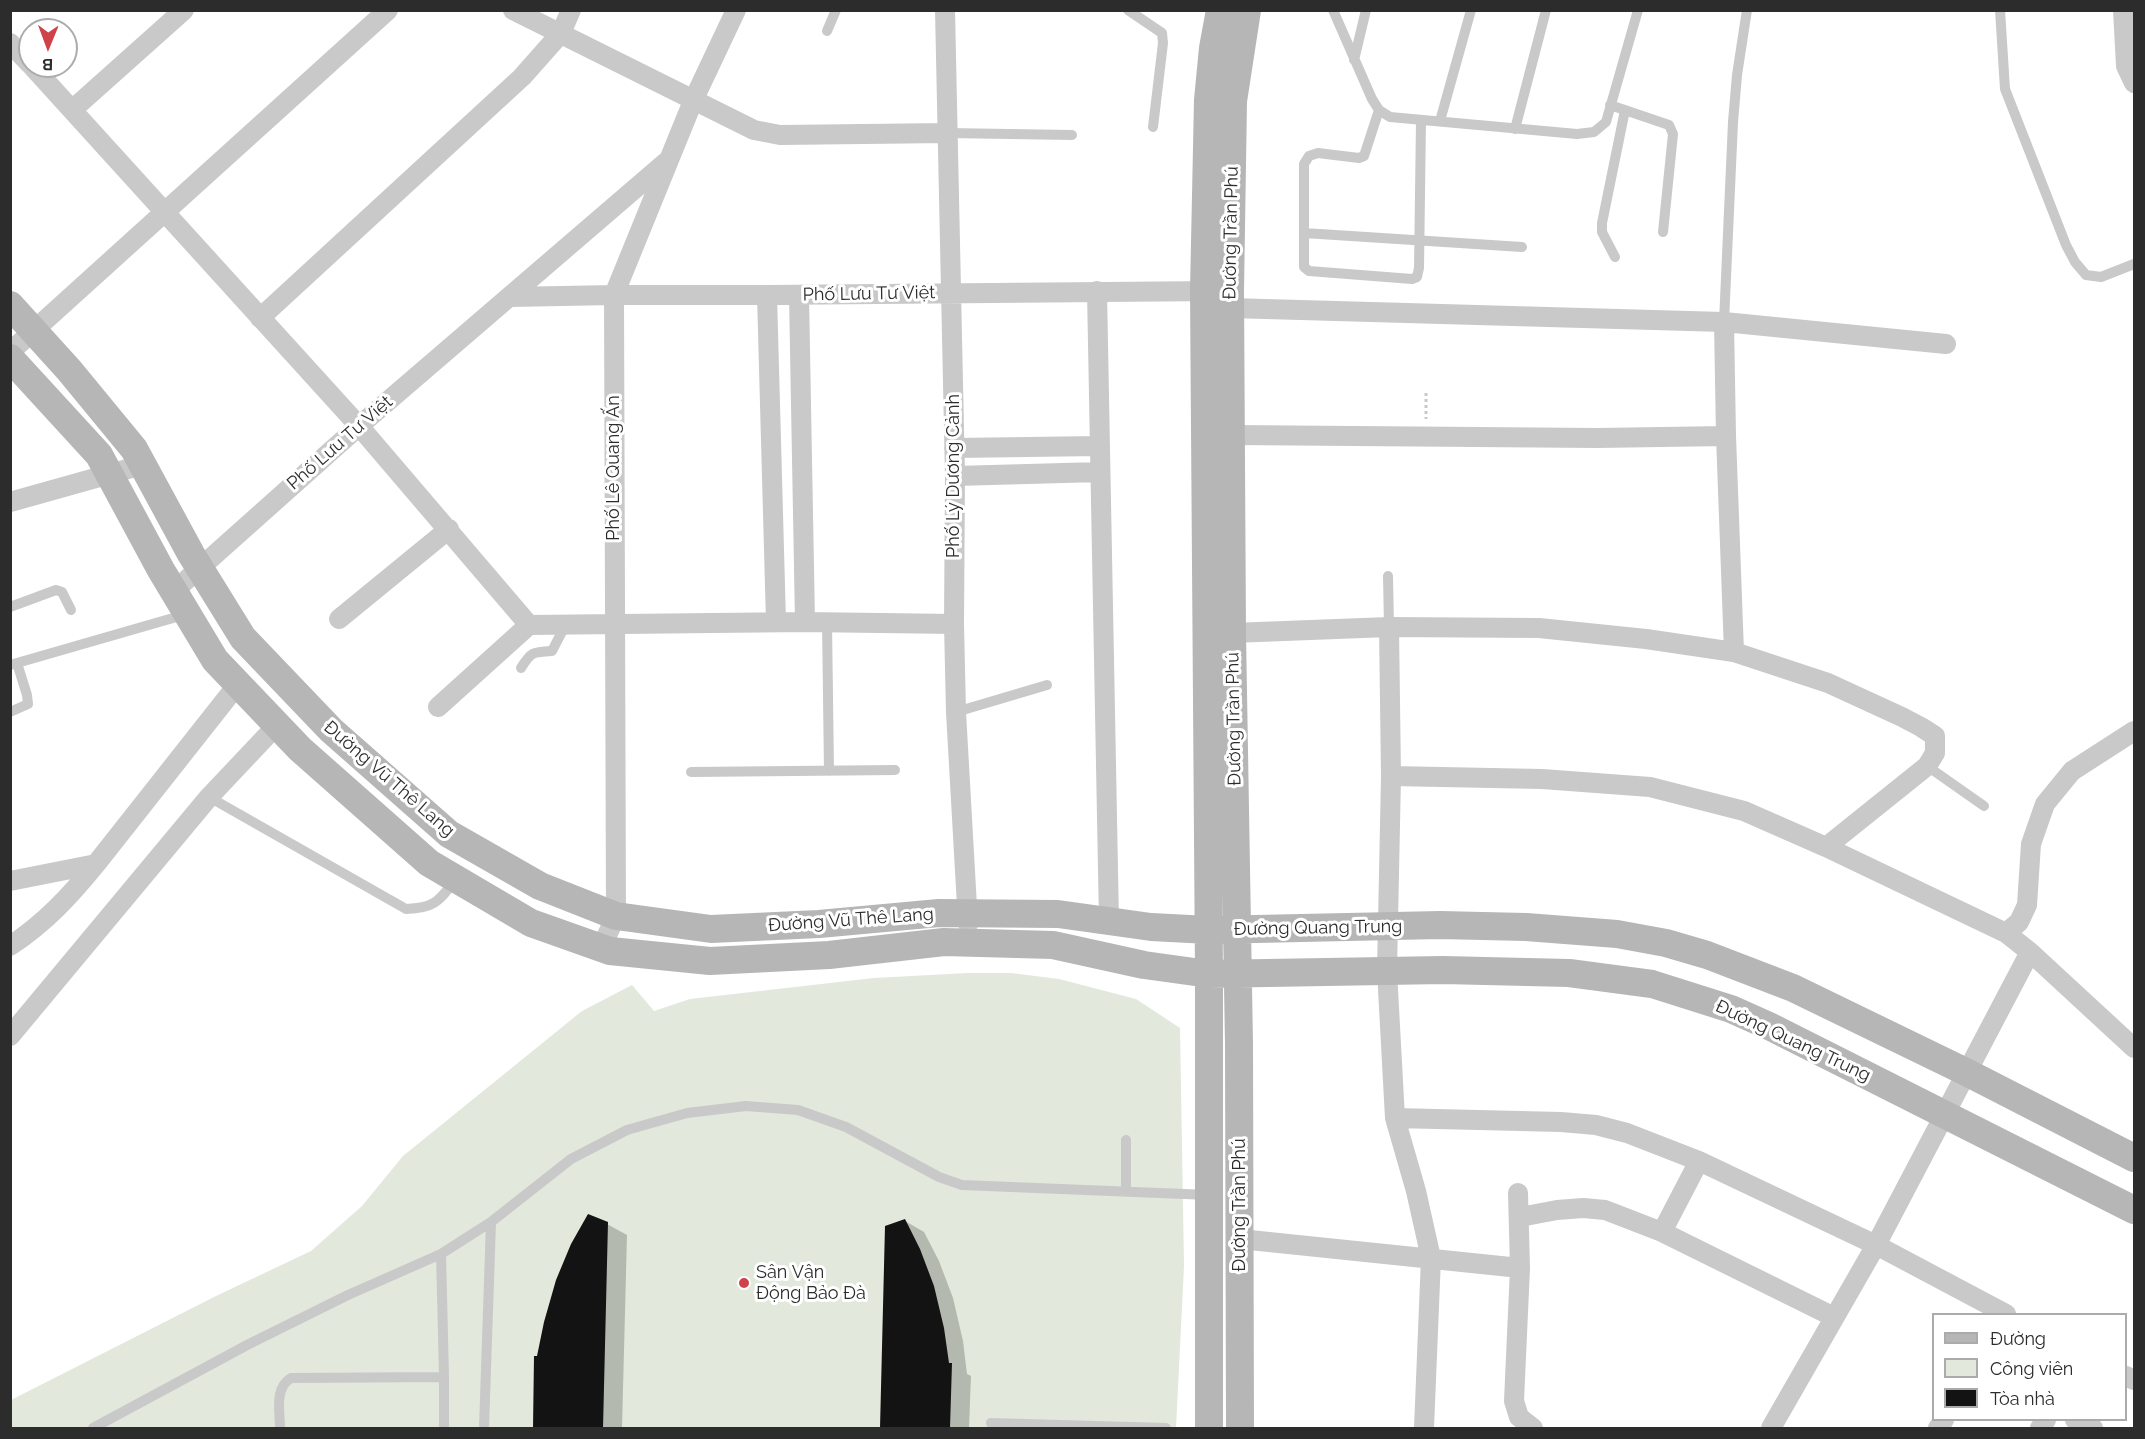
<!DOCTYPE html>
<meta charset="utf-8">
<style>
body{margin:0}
#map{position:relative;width:2145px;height:1439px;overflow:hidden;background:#fff;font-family:Raleway,sans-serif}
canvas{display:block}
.frame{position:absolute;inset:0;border:12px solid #2c2c2c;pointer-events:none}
.legend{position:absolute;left:1932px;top:1313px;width:195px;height:108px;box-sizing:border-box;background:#fff;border:2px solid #ababab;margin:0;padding:8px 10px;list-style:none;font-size:18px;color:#2c2c2c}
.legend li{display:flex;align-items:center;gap:12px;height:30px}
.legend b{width:30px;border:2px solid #ababab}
.north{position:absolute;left:18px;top:18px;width:60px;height:60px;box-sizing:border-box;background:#fff;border:2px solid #ababab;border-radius:50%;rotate:181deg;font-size:16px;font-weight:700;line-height:24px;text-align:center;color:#2c2c2c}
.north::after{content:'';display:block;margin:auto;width:21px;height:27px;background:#cf424a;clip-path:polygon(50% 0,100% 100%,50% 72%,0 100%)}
</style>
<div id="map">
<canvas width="2145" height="1439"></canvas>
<div class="frame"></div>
<ul class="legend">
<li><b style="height:8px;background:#b6b6b6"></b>Đường</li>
<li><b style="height:16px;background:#e2e8db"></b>Công viên</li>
<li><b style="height:16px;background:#131313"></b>Tòa nhà</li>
</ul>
<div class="north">B</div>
</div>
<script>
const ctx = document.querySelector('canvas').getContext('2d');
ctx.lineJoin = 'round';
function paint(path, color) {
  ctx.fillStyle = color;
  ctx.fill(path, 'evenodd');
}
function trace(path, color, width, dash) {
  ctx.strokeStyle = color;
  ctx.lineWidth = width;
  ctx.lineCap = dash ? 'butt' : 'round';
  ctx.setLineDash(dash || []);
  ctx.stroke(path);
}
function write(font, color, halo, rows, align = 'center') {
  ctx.font = font + ' Raleway,sans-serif';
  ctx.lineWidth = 6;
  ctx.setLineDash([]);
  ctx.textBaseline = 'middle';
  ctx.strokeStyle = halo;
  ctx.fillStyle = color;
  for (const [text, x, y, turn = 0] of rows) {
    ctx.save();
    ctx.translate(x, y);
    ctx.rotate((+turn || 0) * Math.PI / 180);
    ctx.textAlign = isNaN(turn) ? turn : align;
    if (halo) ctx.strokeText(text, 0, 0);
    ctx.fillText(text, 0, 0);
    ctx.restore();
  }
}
const green = new Path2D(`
 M968 973H1011L1059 979 1136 999 1180 1028 1184 1266 1176 1428H11V1400L216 1296 311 1251 362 1206 403 1156 582 1011 632 985 654 1011 690 999 874 978Z`);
const shadow = new Path2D(`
 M905 1221 924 1232 939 1261 953 1298 963 1341 967 1374 971 1376 969 1428H881L886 1227Z
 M607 1224 627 1235 622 1428H535L536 1358H538Z`);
const building = new Path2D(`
 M588 1214 608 1222 603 1428H533L534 1356H537L544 1322 556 1280 571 1244Z
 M905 1219 920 1249 934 1286 944 1328 949 1363H952L950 1428H880L885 1226Z`);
const path = new Path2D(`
 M1426 393V419`);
const lane = new Path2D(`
 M1128 10 1162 33 1163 43 1153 127
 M1333 10 1372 99 1379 110 1390 117 1577 134 1594 132 1606 122 1638 10
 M2000 10 2005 89 2066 245 2075 262 2086 275 2101 277 2134 264
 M827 31 836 10
 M1354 60 1366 10
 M1610 105 1669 125 1673 134 1663 232
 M1379 110 1364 156 1359 158 1318 153 1309 156 1304 164V267L1309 271 1412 279 1417 277 1419 268 1421 120
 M1440 121 1471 10
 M1515 129 1546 10
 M947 133 1072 135
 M1304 233 1522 247
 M1615 257 1602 232V223L1625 110
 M1724 322 1733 122 1737 75 1747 10
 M1388 576 1389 627
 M10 607 56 590 62 592 71 610
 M827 622 829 771
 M10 665 187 614
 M521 668C531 652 532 652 552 651L566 624
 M10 712 28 704 27 695 17 663
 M956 712 1047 685
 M1927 766 1984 806
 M691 772 895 770
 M209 797 406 909C435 908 439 901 456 879
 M1126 1192V1140
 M441 1254 444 1377
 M991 1423 1166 1428
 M93 1428 249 1344 348 1295 441 1254 491 1222 571 1159 627 1130 687 1113 746 1106 798 1110 846 1127 939 1177 962 1185 1209 1195
 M280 1428C280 1412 274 1388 291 1378L444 1377V1428
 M484 1428 491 1222`);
const street = new Path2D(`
 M513 10 754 130 780 135 947 133
 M945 10 955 476 954 624 956 712 968 924
 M2123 10 2126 66 2134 83
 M10 43 30 64
 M32 66 359 426 529 625
 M72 110 184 10
 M1097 291 1109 922
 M767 295 776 622
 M799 295 805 622
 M509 297 614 295H767L1216 291
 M1230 308 1724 322 1726 436 1734 652
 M260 318 522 77 561 33 571 10
 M1724 322 1946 344
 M10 352 388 10
 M1232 435 1597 438 1726 436
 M954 448 1099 446
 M955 476 1100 472
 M10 502 142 465
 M174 591 359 426 666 162
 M339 619 449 529
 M1389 627 1391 776 1387 971 1395 1118 1416 1191 1431 1258 1424 1428
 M1232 633 1389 627 1539 628 1646 639 1734 652 1828 683 1902 717 1921 727 1935 736V753L1927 766 1826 847
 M438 707 529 625 805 622 954 624
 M1391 776 1542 779 1650 787 1744 811 1826 847 2006 933 2030 952 2134 1048
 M10 881 96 864 238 684
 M2006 933 2019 922 2027 905 2031 844 2045 804 2072 771 2134 731
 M10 946C45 923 70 896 96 864
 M601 948 616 916 614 295 693 101 736 10
 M10 1036 209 797 277 725
 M1395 1118 1561 1122 1596 1125 1627 1133 1699 1161 1876 1245 2006 1314
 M1518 1193 1520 1268 1514 1401 1519 1417 1533 1428
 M1520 1217 1557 1210 1583 1208 1605 1210 1662 1232 1834 1317
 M1662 1232 1699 1161
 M1240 1239 1520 1268
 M2126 1376 2134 1380
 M2075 1420 2093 1428
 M1771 1428 1876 1245 2030 952
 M1938 1428 1944 1420
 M2040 1428 2046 1420`);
const secondary = new Path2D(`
 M10 305 69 370 134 449 191 554 243 638 331 730 449 834 540 886 616 916 711 929 819 924 939 913 1058 914 1151 927 1209 930 1440 925 1526 927 1617 934 1666 943 1707 955 1793 988 1966 1072 2134 1158
 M10 358 99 455 161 570 215 660 300 749 429 863 531 923 610 951 710 961 829 955 944 942 1053 945 1144 965 1209 974 1443 970 1569 973 1652 984 1731 1009 1769 1026 2134 1210
 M1209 1428V974L1204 291 1208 100 1213 48 1220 10
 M1240 1428 1239 1044 1232 633 1230 291 1233 101 1247 10`);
const markers = [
 [744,1283,6,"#cf424a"]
];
const streetNames = [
 ["Đường Trần Phú",1231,233,-89],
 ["Phố Lưu Tư Việt",869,294,-1],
 ["Phố Lưu Tư Việt",340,443,-41],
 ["Phố Lê Quang Ấn",614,468,-90],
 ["Phố Lý Dương Cảnh",954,476,-90],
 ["Đường Trần Phú",1234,719,-91],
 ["Đường Vũ Thê Lang",389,779,41],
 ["Đường Vũ Thê Lang",851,920,-4],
 ["Đường Quang Trung",1318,928,-1],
 ["Đường Quang Trung",1793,1041,25],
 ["Đường Trần Phú",1240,1205,-90]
];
const poiNames = [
 ["Sân Vận",756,1273],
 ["Động Bảo Đà",756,1294]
];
paint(green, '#e2e8db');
paint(shadow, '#0003');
paint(building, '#131313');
trace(path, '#c9c9c9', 3, [3, 3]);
trace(lane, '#c9c9c9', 10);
trace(street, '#c9c9c9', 20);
trace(secondary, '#b6b6b6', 28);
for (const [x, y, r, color] of markers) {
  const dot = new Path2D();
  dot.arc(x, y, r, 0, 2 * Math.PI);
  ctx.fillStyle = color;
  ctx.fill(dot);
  trace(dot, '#fff', 2);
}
write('18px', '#2c2c2c', '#fff', streetNames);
write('18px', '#2c2c2c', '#fff', poiNames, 'left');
</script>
